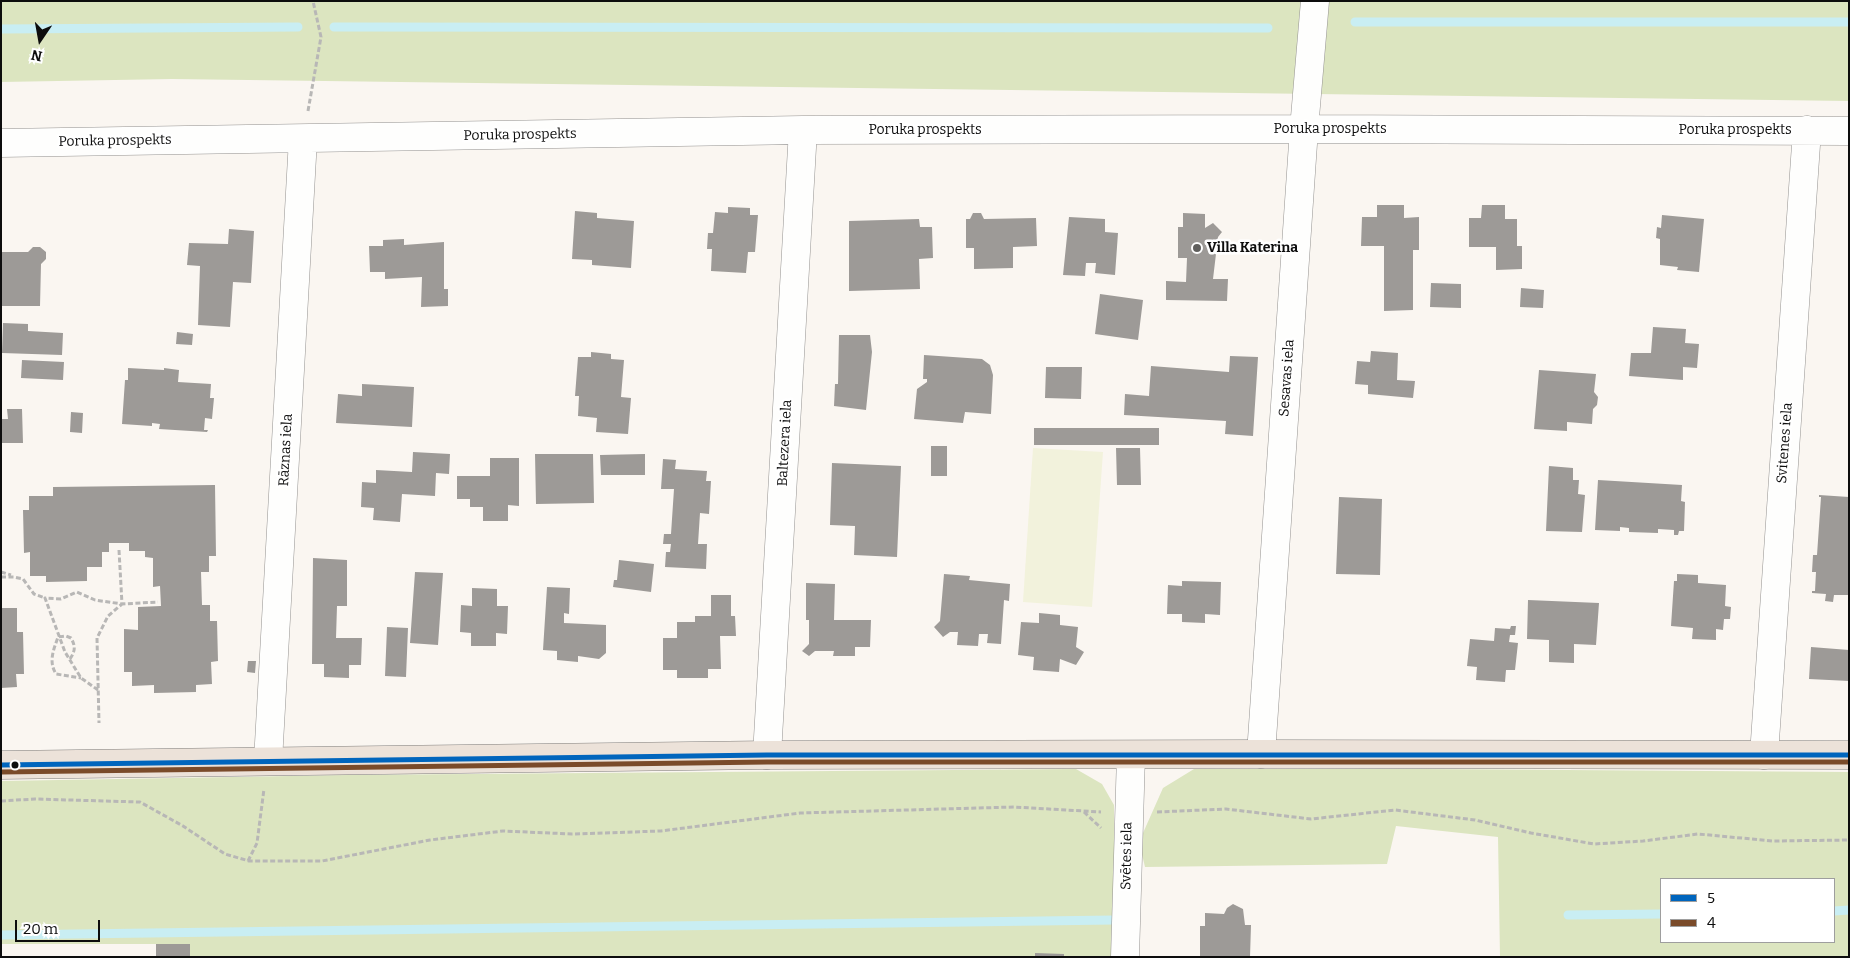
<!DOCTYPE html>
<meta charset="utf-8">
<style>
body{margin:0}
#map{position:relative;width:1850px;height:958px;overflow:hidden;background:#faf6f1;font-family:Bitter,serif}
canvas{display:block}
.frame{position:absolute;inset:0;border:2px solid #0d0d0d;pointer-events:none}
.legend{position:absolute;left:1660px;top:878px;width:175px;height:65px;box-sizing:border-box;background:#fff;border:1px solid #9e9e9e;margin:0;padding:6px 9px;list-style:none;font-size:15px;color:#0d0d0d}
.legend li{display:flex;align-items:center;gap:10px;height:25px}
.legend b{width:25px;border:1px solid #9e9e9e}
.north{position:absolute;left:15px;top:15px;width:50px;height:50px;-webkit-text-stroke:4px #fff;paint-order:stroke;rotate:192deg;font-size:14px;font-weight:700;line-height:20px;text-align:center;color:#0d0d0d}
.north::after{content:'';display:block;margin:auto;width:18px;height:22px;background:#0d0d0d;clip-path:polygon(50% 0,100% 100%,50% 72%,0 100%)}
.scale{position:absolute;left:15px;top:920px;width:85px;height:22px;box-sizing:border-box;border:2px solid #0d0d0d;border-top:0;padding-left:6px;font-size:15px;line-height:18px;white-space:nowrap;color:#0d0d0d;-webkit-text-stroke:4px #fff;paint-order:stroke}
</style>
<div id="map">
<canvas width="1850" height="958"></canvas>
<div class="frame"></div>
<ul class="legend">
<li><b style="height:6px;background:#0065bd"></b>5</li>
<li><b style="height:6px;background:#7a4b2a"></b>4</li>
</ul>
<div class="north">N</div>
<div class="scale">20 m</div>
</div>
<script>
const ctx = document.querySelector('canvas').getContext('2d');
ctx.lineJoin = 'round';
function paint(path, color) {
  ctx.fillStyle = color;
  ctx.fill(path, 'evenodd');
}
function trace(path, color, width, dash) {
  ctx.strokeStyle = color;
  ctx.lineWidth = width;
  ctx.lineCap = dash ? 'butt' : 'round';
  ctx.setLineDash(dash || []);
  ctx.stroke(path);
}
function write(font, color, halo, rows, align = 'center') {
  ctx.font = font + ' Bitter,serif';
  ctx.lineWidth = 5;
  ctx.setLineDash([]);
  ctx.textBaseline = 'middle';
  ctx.strokeStyle = halo;
  ctx.fillStyle = color;
  for (const [text, x, y, turn = 0] of rows) {
    ctx.save();
    ctx.translate(x, y);
    ctx.rotate((+turn || 0) * Math.PI / 180);
    ctx.textAlign = isNaN(turn) ? turn : align;
    if (halo) ctx.strokeText(text, 0, 0);
    ctx.fillText(text, 0, 0);
    ctx.restore();
  }
}
const forest = new Path2D(`
 M1 1H1849V101L172 79 1 82Z
 M1076 769 1102 784 1114 805V957H190V944H1V781L347 775Z
 M1194 769H1425L1849 772V957H1500L1498 837 1396 826 1387 864 1145 867 1139 842 1163 788ZM1661 879H1834V942H1661Z`);
const pitch = new Path2D(`
 M1033 448 1103 452 1092 607 1023 602Z`);
const stream = new Path2D(`
 M1355 22H1849
 M334 27 1268 28
 M1 29 298 27
 M1834 911 1849 910
 M1568 915 1661 914
 M1 935 1114 920`);
const building = new Path2D(`
 M1377 205H1404V218L1419 217V250H1413V310L1384 311V246H1361L1362 217H1377Z
 M1482 205H1505V219H1517V246H1522V269L1496 270V247H1469V218H1481Z
 M728 207 750 208V215H758L755 252H748L746 273 711 271 712 249H707L708 233H713L715 212 728 213Z
 M575 211 597 213V218L634 221 631 268 592 265V260L572 259Z
 M973 213H981L984 219 1036 218 1037 246 1013 247V268L974 269V248H966V219H970Z
 M1183 213 1205 214V228L1213 223 1222 232 1218 237 1213 279H1228L1227 301 1166 300V281L1186 282 1187 258H1178V227H1183Z
 M1662 215 1704 219 1699 272 1677 270 1678 267 1660 265V239L1656 238 1657 227 1661 228Z
 M1069 217 1105 219V232L1118 233 1115 275 1095 273 1096 263H1086L1085 276 1063 275Z
 M919 219 920 227H932L933 258 919 259 920 289 849 291V221Z
 M229 229 254 231 251 283 233 282 230 327 198 325 200 266 187 265 189 243 228 244Z
 M404 239V245L444 242V289H448V306L421 307 422 277 385 279V272H370L369 246H383V240Z
 M33 247H40L46 252V259L41 264 40 306H1V252H28Z
 M1431 283 1461 284V308L1430 307Z
 M1521 288 1544 290 1543 308 1520 307Z
 M1100 294 1143 300 1138 340 1095 334Z
 M3 323 28 324V331L63 333 62 355 2 353Z
 M1653 327 1686 329 1685 343 1699 344 1697 368 1683 367V380L1629 376 1631 353H1651Z
 M177 332 193 334 192 345 176 344Z
 M839 335H870L872 352 866 410 834 406 835 384H838Z
 M1371 351 1398 353 1397 380 1415 381 1413 398 1368 394V385L1355 384 1357 361 1370 362Z
 M591 352 611 354V359L624 360 621 397 631 398 628 434 596 432 597 418 578 416 579 396H575L578 357H591Z
 M924 355 982 359 990 365 993 375 991 414 965 412 963 423 914 419 917 389 927 382V379H923Z
 M1230 356 1258 357 1253 436 1225 434 1226 421 1124 415 1125 394 1149 396 1151 366 1229 372Z
 M22 360 64 362 63 380 21 378Z
 M1046 367H1082L1081 399 1045 398Z
 M128 368 164 370V368L179 370 178 382 211 384 210 398H214L212 419 205 418 204 430H208L207 432 159 429 160 424 152 423V426L122 424 125 380H128Z
 M1539 370 1596 374 1594 392 1598 397 1597 405 1593 409 1592 424 1567 422V431L1534 429Z
 M362 384 414 387 412 427 336 423 338 394 362 396Z
 M7 409H22L23 443H1V419H8Z
 M71 412 83 413 82 433 70 432Z
 M1034 428H1159V445H1034Z
 M931 446H947V476H931Z
 M1116 448H1140L1141 485H1117Z
 M413 452 450 454 449 474 436 473 435 496 402 494 400 522 373 520 374 508 361 507 362 482 376 483V470L412 472Z
 M535 454H593L594 503 536 504Z
 M645 454V475H601L600 455Z
 M490 458H519V506L508 505V521H483V507H470V499H457V476H490Z
 M663 459 676 460 675 469 707 471 706 481H711L709 514 700 513 698 544H707L706 569 665 567 666 552H670L671 544H663L664 534H671L674 489H661Z
 M832 463 901 466 897 557 854 555 855 526 830 525Z
 M1549 466 1573 468V480H1579L1578 494 1585 495 1582 532 1546 531Z
 M1598 480 1682 485 1681 501 1685 502 1684 531H1679L1678 535H1674V530L1658 529V533L1629 532V528L1620 527V531L1595 530Z
 M215 485 216 556H209V572H201L202 605H210V621H217L218 661 211 662 212 684 196 685V692L154 693V685L132 686V672H124V629L138 630V607L161 606 160 586 153 587V558L145 557V551H129V543H109V552H102V567H87V581L46 582V576H30V552L24 553 23 510H29V496H53V487Z
 M1819 495 1849 497V595H1834L1833 602 1825 601 1826 594 1812 593V591H1815L1816 572H1812L1813 555H1817L1821 497H1819Z
 M1339 497 1382 499 1380 575 1336 574Z
 M313 558 347 560V606H337L336 638H362L361 665H349V678L324 677V664H312Z
 M619 560 654 564 651 592 613 587 614 580H617Z
 M415 572 443 573 438 645 410 643Z
 M944 574 970 576 969 580 1010 584 1009 601 1004 600 1001 644 987 643 988 634H979L978 646 957 645 958 632H950L943 637 934 627 940 621Z
 M1677 574 1698 575V583L1726 585 1725 606 1731 607 1730 619H1724L1723 630 1716 629V640L1692 639 1693 628 1671 626 1674 581H1677Z
 M1182 581 1221 582 1220 615 1205 614V623L1182 622V614H1167L1168 585 1182 586Z
 M806 583 835 584 834 620H871L870 647H855V656H833L834 651H815L809 656 802 651 809 644V620H806Z
 M547 587 570 588 569 614 564 613V623L606 625V653L599 659 578 656V662L557 660V651L543 650Z
 M472 588 497 589V606H508L507 634 496 633V646H471V633L460 632 461 605 472 606Z
 M711 595H731V616H735L736 636H720L721 669H708V678H677V670H663V638H677V622H695V616H711Z
 M1528 600 1599 603 1596 645 1574 644V663L1549 662V640L1527 639Z
 M1 608H17V632H23L24 674H16L17 687 1 688Z
 M1039 613 1060 615V625L1078 627 1076 647 1084 652 1076 665 1060 659 1059 672 1033 670 1034 657 1018 655 1021 622 1039 623Z
 M1511 626H1516L1515 635H1510L1509 642 1518 643 1515 670H1506L1505 682 1476 680 1477 667 1467 666 1470 639 1494 641 1495 628 1510 629Z
 M387 627 408 628 406 677 385 676Z
 M1811 647 1849 650V681L1809 679Z
 M248 661H256L255 673 247 672Z
 M1233 904 1243 909 1245 925H1251L1250 957H1200V926H1205V913L1224 914 1227 908Z
 M156 944H190V957H156Z
 M1035 953 1064 954V957H1035Z`);
const path = new Path2D(`
 M308 111 321 37 313 1
 M119 550 122 604 158 602
 M1 572 11 575
 M1 577H14L23 579 34 594 45 598
 M70 659C75 651 76 647 71 638L66 636 58 637C54 649 48 661 56 674L81 678
 M98 690 81 678 65 652 45 598 61 599 77 592 95 600 122 604 108 616 97 638 99 723
 M1 801 35 799 140 802 183 826 225 854 249 861H322L430 840 503 831 572 834 661 831 800 813 1014 807 1101 812
 M1084 812 1101 828
 M1157 812 1226 809 1311 819 1395 810 1475 820 1531 833 1594 844 1643 841 1698 834 1773 841 1849 840
 M248 861 257 843 264 789`);
const minor = new Path2D(`
 M1 143 803 130 1304 129 1849 131
 M1261 754 1304 129 1315 1
 M767 755 803 130
 M1764 755 1807 130
 M268 761 303 139
 M1125 957 1131 755`);
const major = new Path2D(`
 M1 765 767 755 1261 754 1849 755`);
const bus1 = new Path2D(`
 M1 765 767 755H1849`);
const bus2 = new Path2D(`
 M1 772 767 762H1849`);
const markers = [
 [1197,248,5,"#605f5d"],
 [15,765,4.5,"#0d0d0d"]
];
const streetNames = [
 ["Poruka prospekts",1330,129],
 ["Poruka prospekts",925,130],
 ["Poruka prospekts",1735,130],
 ["Poruka prospekts",520,135,-1],
 ["Poruka prospekts",115,141,-1],
 ["Sesavas iela",1287,378,-86],
 ["Baltezera iela",785,443,-87],
 ["Svitenes iela",1785,443,-86],
 ["Rāznas iela",286,450,-87],
 ["Svētes iela",1127,856,-89]
];
const poiNames = [
 ["Villa Katerina",1207,248]
];
paint(forest, '#dce5c0');
paint(pitch, '#f2f2dc');
trace(stream, '#c9eef3', 9);
paint(building, '#9d9a97');
trace(minor, '#949290', 29);
trace(major, '#817f7d', 29);
trace(path, '#b8b7b6', 3, [5, 2.5]);
trace(minor, '#fefefd', 28);
trace(major, '#ece2d9', 28);
trace(bus1, '#0065bd', 5);
trace(bus2, '#7a4b2a', 5);
for (const [x, y, r, color] of markers) {
  const dot = new Path2D();
  dot.arc(x, y, r, 0, 2 * Math.PI);
  ctx.fillStyle = color;
  ctx.fill(dot);
  trace(dot, '#fff', 2);
}
write('14px', '#0d0d0d', '#fff', streetNames);
write('bold 14px', '#0d0d0d', '#fff', poiNames, 'left');
</script>
